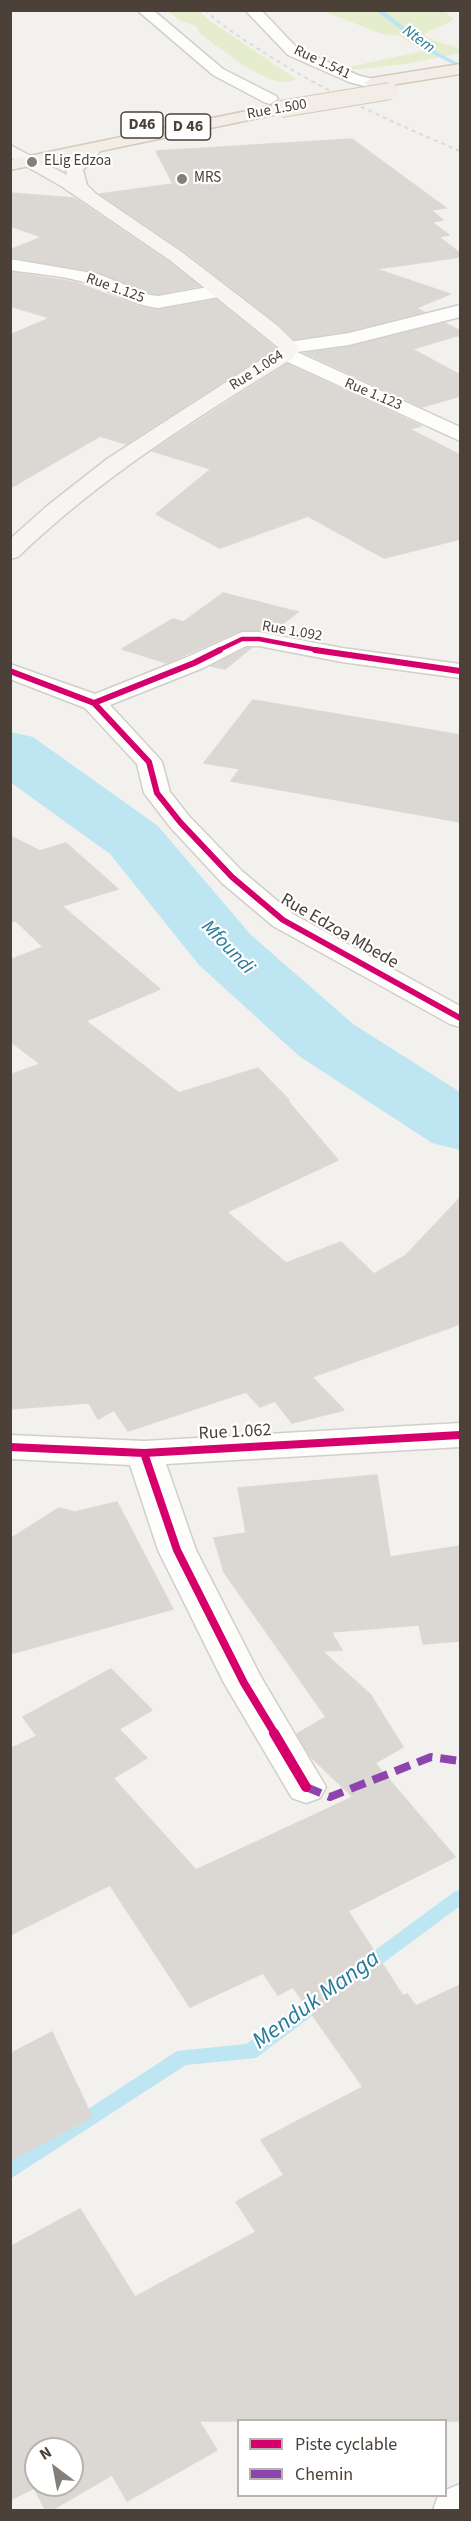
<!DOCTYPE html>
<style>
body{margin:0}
#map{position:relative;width:471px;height:2521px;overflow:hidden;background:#f3f1ee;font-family:"Source Sans 3",sans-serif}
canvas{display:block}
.frame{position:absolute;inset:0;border:12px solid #4b4138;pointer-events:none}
.legend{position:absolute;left:237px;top:2419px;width:210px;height:78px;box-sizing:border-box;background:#fff;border:2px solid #b7b3af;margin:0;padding:8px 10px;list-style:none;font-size:18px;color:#4b4138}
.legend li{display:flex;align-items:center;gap:12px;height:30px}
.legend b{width:30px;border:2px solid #b7b3af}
.north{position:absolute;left:24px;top:2437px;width:60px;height:60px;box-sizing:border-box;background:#fff;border:2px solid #b7b3af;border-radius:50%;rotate:328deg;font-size:16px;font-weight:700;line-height:24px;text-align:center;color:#4b4138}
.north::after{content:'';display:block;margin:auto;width:21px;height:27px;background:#867f78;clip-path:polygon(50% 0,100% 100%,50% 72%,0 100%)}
</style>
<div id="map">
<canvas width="471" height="2521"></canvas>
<div class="frame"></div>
<ul class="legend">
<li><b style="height:8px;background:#d6006c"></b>Piste cyclable</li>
<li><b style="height:8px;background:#8e44ad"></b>Chemin</li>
</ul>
<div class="north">N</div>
</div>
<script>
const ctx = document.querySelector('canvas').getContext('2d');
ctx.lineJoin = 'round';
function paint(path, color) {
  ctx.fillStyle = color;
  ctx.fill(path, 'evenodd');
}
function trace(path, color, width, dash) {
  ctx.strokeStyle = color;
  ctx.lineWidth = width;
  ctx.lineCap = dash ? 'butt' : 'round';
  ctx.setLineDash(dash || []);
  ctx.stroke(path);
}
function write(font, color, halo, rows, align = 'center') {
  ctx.font = font + ' "Source Sans 3",sans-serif';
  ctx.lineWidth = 4.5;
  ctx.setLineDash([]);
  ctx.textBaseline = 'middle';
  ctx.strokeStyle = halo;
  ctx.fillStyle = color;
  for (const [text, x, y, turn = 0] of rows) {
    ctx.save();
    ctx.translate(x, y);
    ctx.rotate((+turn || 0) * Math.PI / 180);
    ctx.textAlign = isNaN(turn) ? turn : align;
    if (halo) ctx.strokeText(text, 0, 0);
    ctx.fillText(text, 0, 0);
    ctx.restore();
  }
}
const green = new Path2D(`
 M168 11H199L209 20 296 79C273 94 219 47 200 34L196 26 181 21Z
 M323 11H444L454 19C445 26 434 27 424 35L438 42 460 48V53L405 64 350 70 344 68 423 51 400 36 382 34Z
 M290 102 41 154 190 120Z`);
const stream = new Path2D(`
 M375 10H382L437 52 460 64V68L433 54Z
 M460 1890V1906L371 1972 365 1974 359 1972 356 1967 359 1962 454 1892Z
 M323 1990 329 1993 332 1998 329 2003 256 2058 186 2065 10 2179V2160L177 2051 246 2044 317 1993Z`);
const river = new Path2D(`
 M10 732 33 737 158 826 251 935 353 1024 460 1092V1150L432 1143 299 1056 199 965 110 854 10 782Z`);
const building = new Path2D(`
 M352 139 446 208 431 210 443 220 432 222 449 235 439 237 460 253V257L376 269 450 294 416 308 424 312 349 331 294 339 279 324 184 251 100 194 173 184 156 151Z
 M10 193 74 198 170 263 199 286 158 294 151 293 98 272 10 257V250L42 237 10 226Z
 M10 272 74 282 138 306 158 310 216 300 275 348 126 444 100 436 10 488V335L50 318 10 306Z
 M445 323 460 331V335L412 349 460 375V396L422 407 305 353 349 347Z
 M287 364 421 426 409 429 460 455V539L384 558 308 516 220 548 156 514 211 469 152 451Z
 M223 593 298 612 272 632 241 630 167 663 122 649 173 619 183 622Z
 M247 648H251L225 669 211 666Z
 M253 700 460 735V822L231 781 240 769 204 763Z
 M10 836 40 851 66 843 118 889 62 906 160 989 86 1021 179 1093 258 1068 289 1100H287L338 1160 227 1212 286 1263 341 1242 374 1274 405 1256 460 1198V1324L312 1377 344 1410 292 1423 275 1401 260 1407 246 1392 128 1431 114 1410 98 1419 89 1403 10 1409V1075L40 1064 10 1041V960L43 947 16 921 10 922Z
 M377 1475 390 1557 460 1546V1641L423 1644 419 1625 331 1632 342 1650 322 1651 370 1694 403 1747 375 1763 455 1857 348 1911 403 1996 407 1994 416 2006 460 1985V2421H199L217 2450 127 2501 112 2475 50 2511H46L34 2488 10 2500V2247L80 2209 135 2297 256 2232 236 2202 284 2175 261 2140 363 2087 293 1987 278 1995 263 1973 190 2007 110 1885 10 1935V1749L37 1736 23 1717 111 1669 152 1710 119 1729 147 1758 113 1778 196 1870 353 1797 311 1757 297 1734 326 1717 224 1572 214 1538 246 1533 238 1488ZM36 2449H72V2485H36Z
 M117 1502 173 1609 10 1654V1539L59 1508 75 1512Z
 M52 2032 92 2117 10 2160V2054Z`);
const street = new Path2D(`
 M137 10H153L223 69 276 96 278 99 270 104 264 102 213 75Z
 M245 10H261L298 49 360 76 378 80 380 83 372 88 349 82 288 55Z
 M10 259 98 274 150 295 158 296 219 285 226 287 228 291 226 295 219 297 158 308C131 305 109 289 84 282 60 275 35 274 10 270Z
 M460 305V317L349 345 297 352 460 427V441L279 358 276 354 281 349 279 347 282 343 349 333Z
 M242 632H259L342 648 460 664V678L342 662 259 646H246L203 668 110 705 158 757 162 762 170 792 189 816 242 871 293 914 460 1006V1027L450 1024 273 926 222 883 171 828 144 793 137 764 85 708 10 679V664L95 694 185 658Z
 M460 1423V1447L166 1464 196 1550 261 1677 326 1787 320 1798 306 1803 292 1798 224 1683 158 1550 130 1465 10 1459V1435L144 1441Z
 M460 2484V2510H433L438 2496H446V2490Z`);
const secondary = new Path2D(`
 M95 143 103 148 83 170 87 185 95 193 183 253 278 326 299 347 293 358C195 419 102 476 18 557L10 559V539L47 506 107 459 279 348 171 261 61 186 10 157V145L67 175 66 169 68 165 89 144Z`);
const primary = new Path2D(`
 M460 64V74L372 88 364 83 372 78Z
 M281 104 287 106 289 109 287 112 10 170V160Z`);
const rail = new Path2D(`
 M205 10C222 26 241 38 260 50 323 91 391 122 460 151`);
const primaryBridge = new Path2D(`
 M281 109 390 91`);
const quiet = new Path2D(`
 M306 1787 330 1797 431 1757 460 1761`);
const cyclewayFar3 = new Path2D(`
 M217 651 242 639H259L323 651`);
const cyclewayFar2 = new Path2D(`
 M315 650 460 671
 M10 671 94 703 149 762 157 793 180 822 232 877 283 920 460 1018
 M94 703 194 663 220 650`);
const cyclewayFar1 = new Path2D(`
 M10 1447 144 1453 460 1435
 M144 1453 177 1550 244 1683 275 1734`);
const cycleway = new Path2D(`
 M274 1733 306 1787`);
const markers = [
 [32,162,6,"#867f78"],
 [182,179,6,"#867f78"]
];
const farStreetnames = [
 ["Rue 1.541",322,63,25],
 ["Rue 1.500",277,110,-10],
 ["Rue 1.125",115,289,20],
 ["Rue 1.064",257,371,-33],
 ["Rue 1.123",373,395,23],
 ["Rue 1.092",292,632,10]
];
const farPoinames = [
 ["ELig Edzoa",44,162],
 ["MRS",194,179]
];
const farWaternames = [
 ["Ntem",418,40,36]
];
const shields = [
 [142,125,42],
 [188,127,45]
];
const shieldNames = [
 ["D46",142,125],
 ["D 46",188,127]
];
const streetNames = [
 ["Rue Edzoa Mbede",339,932,30],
 ["Rue 1.062",235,1433,-3]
];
const waterNames = [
 ["Mfoundi",227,948,46]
];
const nearWaternames = [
 ["Menduk Manga",317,2001,-36]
];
paint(green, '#e5edce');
paint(stream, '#bee5f2');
paint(river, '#bee5f2');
paint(building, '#dbd8d4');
trace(building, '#dcd8d3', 1.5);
trace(street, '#d1cecb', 3);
trace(secondary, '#d4cec6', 3);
trace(primary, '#d6c9bb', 3);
paint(street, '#fdfdfc');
paint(secondary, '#f7f5f1');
paint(primary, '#f2ede6');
trace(rail, '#dadada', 2, [4, 4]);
trace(primaryBridge, '#d6c9bb', 18, []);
trace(primaryBridge, '#f2ede6', 16);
trace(quiet, '#8e44ad', 8, [16, 8]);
trace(cyclewayFar3, '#d6006c', 4.5);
trace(cyclewayFar2, '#d6006c', 6);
trace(cyclewayFar1, '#d6006c', 8);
trace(cycleway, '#d6006c', 10);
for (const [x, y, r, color] of markers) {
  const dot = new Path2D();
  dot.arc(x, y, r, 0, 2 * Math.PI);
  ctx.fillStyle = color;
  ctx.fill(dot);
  trace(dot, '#fff', 2);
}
write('15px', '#4b4138', '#fff', farStreetnames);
write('15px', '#4b4138', '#fff', farPoinames, 'left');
write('italic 16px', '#277b99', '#fff', farWaternames);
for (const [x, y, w] of shields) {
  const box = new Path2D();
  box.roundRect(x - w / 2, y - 13, w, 26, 4.5);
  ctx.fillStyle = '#fff';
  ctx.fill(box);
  trace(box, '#4b4138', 1.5);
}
write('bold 16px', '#4b4138', null, shieldNames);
write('18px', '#4b4138', '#fff', streetNames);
write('italic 20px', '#277b99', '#fff', waterNames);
write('italic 24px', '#277b99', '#fff', nearWaternames);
</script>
